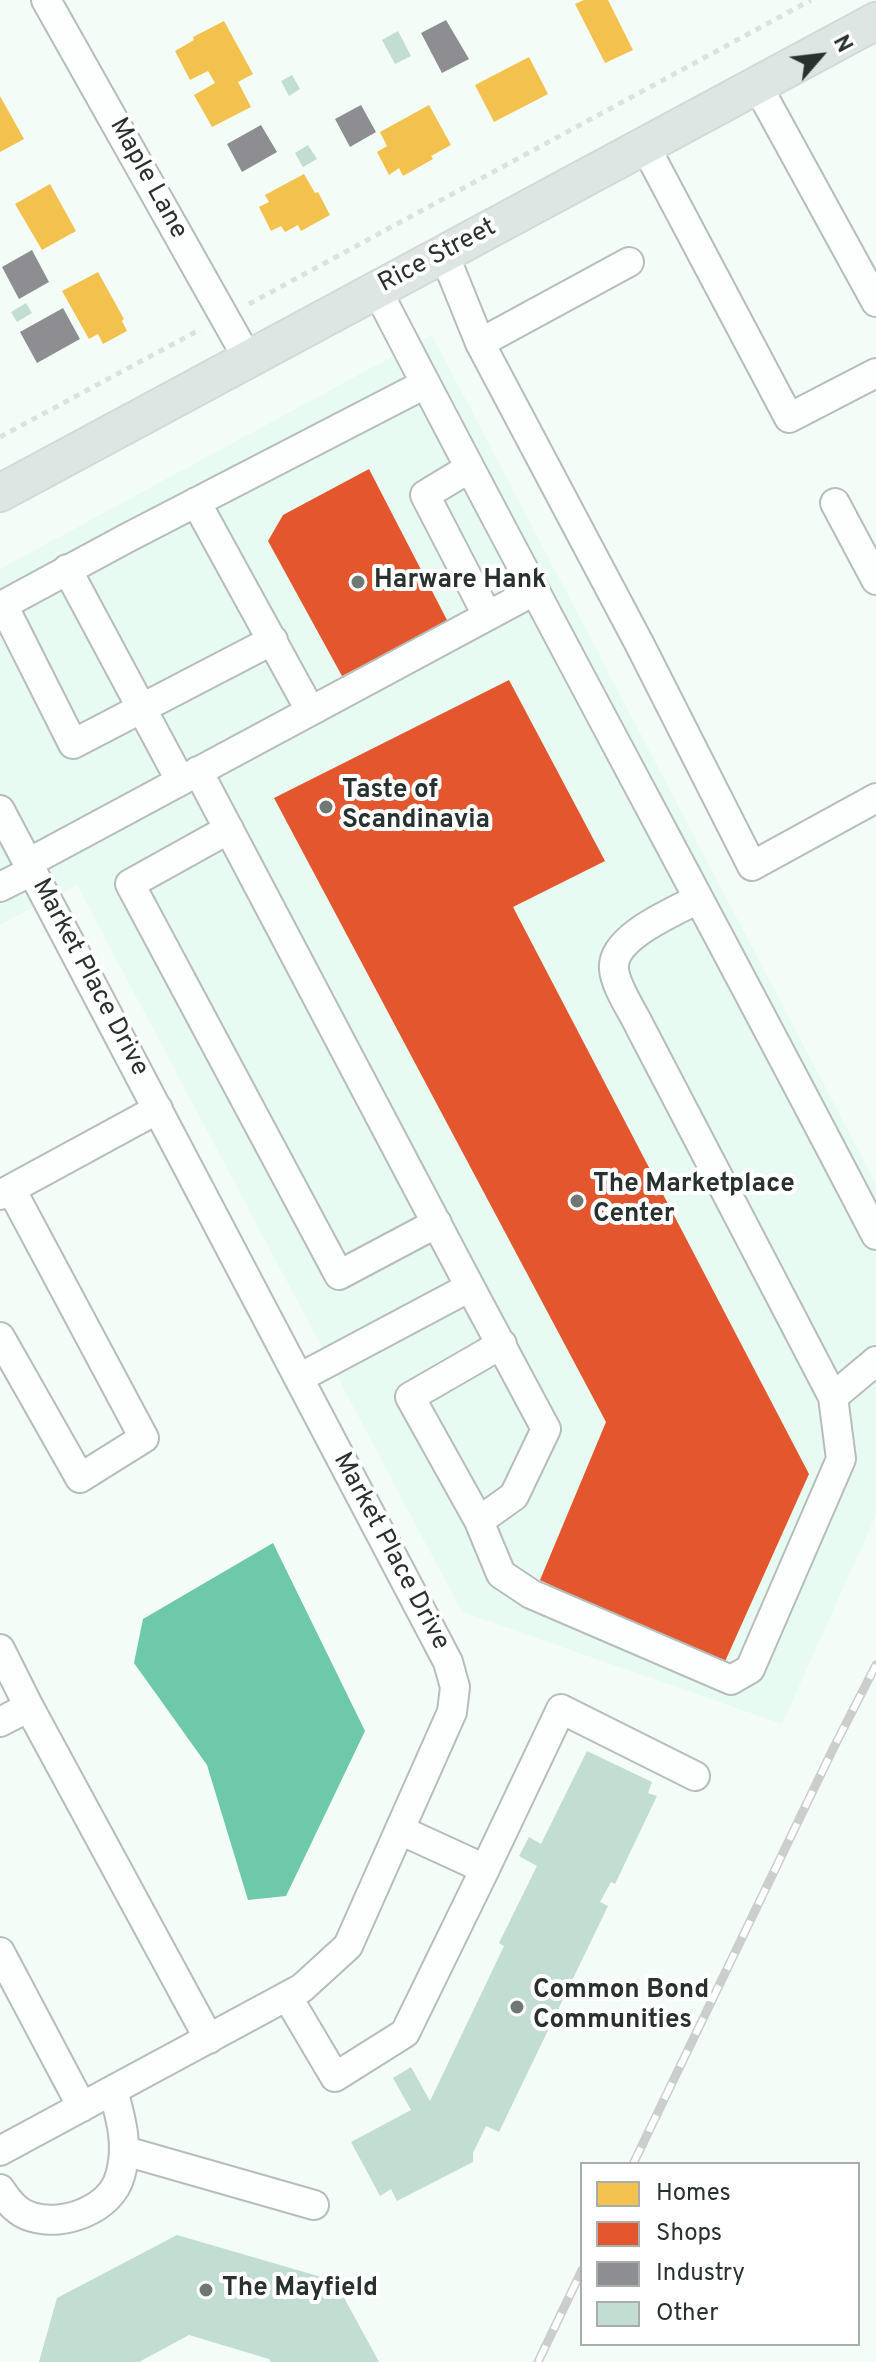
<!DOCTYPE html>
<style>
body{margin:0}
#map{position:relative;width:876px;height:2362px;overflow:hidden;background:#f4fcf8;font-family:Overpass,sans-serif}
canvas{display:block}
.legend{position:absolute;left:580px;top:2162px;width:280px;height:184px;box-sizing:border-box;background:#fff;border:2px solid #a9adab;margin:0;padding:10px 14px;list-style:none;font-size:24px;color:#28312d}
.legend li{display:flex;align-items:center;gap:16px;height:40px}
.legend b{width:40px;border:2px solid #a9adab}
.north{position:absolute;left:780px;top:16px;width:80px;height:80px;-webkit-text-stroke:6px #fff;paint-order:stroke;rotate:62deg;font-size:22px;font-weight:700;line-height:32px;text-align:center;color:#28312d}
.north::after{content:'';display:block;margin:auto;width:28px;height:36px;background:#28312d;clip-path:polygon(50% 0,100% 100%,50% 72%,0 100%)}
</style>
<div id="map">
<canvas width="876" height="2362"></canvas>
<ul class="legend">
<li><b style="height:22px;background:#f2c14e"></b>Homes</li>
<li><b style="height:22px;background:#e4572e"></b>Shops</li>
<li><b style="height:22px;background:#8d8d92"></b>Industry</li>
<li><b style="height:22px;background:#c2ddd2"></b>Other</li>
</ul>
<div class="north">N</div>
</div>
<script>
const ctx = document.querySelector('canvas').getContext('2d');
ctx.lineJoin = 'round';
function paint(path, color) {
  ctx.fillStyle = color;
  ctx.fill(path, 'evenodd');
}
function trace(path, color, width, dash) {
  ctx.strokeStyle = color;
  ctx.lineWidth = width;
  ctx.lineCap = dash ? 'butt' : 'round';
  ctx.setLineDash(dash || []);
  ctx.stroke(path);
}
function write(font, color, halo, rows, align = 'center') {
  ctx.font = font + ' Overpass,sans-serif';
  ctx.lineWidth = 8;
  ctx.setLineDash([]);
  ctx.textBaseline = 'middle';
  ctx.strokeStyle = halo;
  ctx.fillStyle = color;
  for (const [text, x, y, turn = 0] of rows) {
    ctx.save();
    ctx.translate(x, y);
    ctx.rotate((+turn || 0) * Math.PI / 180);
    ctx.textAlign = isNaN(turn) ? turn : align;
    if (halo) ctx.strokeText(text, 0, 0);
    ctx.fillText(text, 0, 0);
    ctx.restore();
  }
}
const built = new Path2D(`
 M432 335 876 1184V1515L782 1724 462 1612 77 885 0 925V569Z`);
const water = new Path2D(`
 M273 1543 365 1731 286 1896 248 1900 207 1765 134 1663 143 1619Z`);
const homes = new Path2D(`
 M584 0H608L633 50 605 63 575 4Z
 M224 21 253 74 238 82 251 107 212 127 194 95 215 83 208 71 190 80 175 51 194 40 193 37Z
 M529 57 548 94 494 122 475 85Z
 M0 96 24 139 0 152Z
 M429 105 451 145 431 156 433 159 403 176 399 168 389 175 377 152 387 146 380 132Z
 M304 174 315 193 318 192 330 215 301 231 298 225 285 232 281 226 271 231 259 207 269 202 265 195Z
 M50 184 76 231 42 250 15 204Z
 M98 272 124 319 122 321 127 331 103 344 98 334 89 339 62 291Z`);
const shops = new Path2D(`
 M369 469 448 622 342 676 268 541 283 515Z
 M509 680 605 861 513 907 809 1474 723 1666 540 1580 606 1422 274 798Z`);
const industry = new Path2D(`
 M446 20 469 59 442 73 421 33Z
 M361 105 376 132 350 147 335 119Z
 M261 125 277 152 242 172 227 144Z
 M32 250 49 282 19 299 2 267Z
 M63 308 80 339 37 363 20 332Z`);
const building = new Path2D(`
 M398 31 411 56 395 64 382 40Z
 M292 75 300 89 289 96 281 81Z
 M308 145 317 159 303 167 295 153Z
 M26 303 32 313 17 322 11 312Z
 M587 1751 652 1782 648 1793 657 1796 615 1884 611 1882 600 1902 608 1906 499 2132 486 2126 473 2153V2162L397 2201 391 2189 380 2196 351 2142 411 2110 393 2078 411 2067 430 2101 504 1946 499 1943 537 1866 519 1856 529 1837 541 1844Z
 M177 2235 335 2281 379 2362H271L269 2359 189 2335 139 2362H39L57 2298Z`);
const path = new Path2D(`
 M249 304 811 0
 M0 437 201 329`);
const minor = new Path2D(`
 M46 0 248 359
 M757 85 876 302
 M645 146 789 418 876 373
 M444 254 480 343 640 645 752 866 876 798
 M377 290C540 606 712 919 876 1235
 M480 343 629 262
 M468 469 425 495 487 615
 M196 502 310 710
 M835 503 876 580
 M67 569 180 780
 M273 640 73 744 3 605 127 538 425 384
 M198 771 470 1287 299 1378
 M0 810 448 1662 455 1687 452 1712 348 1946 302 1988 0 2151
 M229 829 130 884 339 1275 437 1223
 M28 863 534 591
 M0 887 32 871
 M0 1195 158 1109
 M470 1287 546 1429 514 1496 479 1521 410 1397 502 1344
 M0 1337 80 1478 144 1438 11 1189
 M833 1397 876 1361
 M479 1521 501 1574 531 1594 731 1680 750 1669 841 1459 833 1397 640 1027C633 1012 615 986 614 969 611 937 674 912 698 899
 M0 1649 29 1707
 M0 1722 29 1707 209 2039
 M400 1830 485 1869 561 1709 695 1776
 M0 1952 82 2107
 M287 1996 335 2077 405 2033 485 1869
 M125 2151 314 2205
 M0 2189C8 2201 17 2213 32 2217 64 2227 111 2209 120 2176 129 2146 121 2119 113 2090`);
const major = new Path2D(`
 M0 493 876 21`);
const rail = new Path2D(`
 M633 2164 834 1747 876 1665
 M538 2362 582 2270`);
const markers = [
 [358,582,8,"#6f7874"],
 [326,807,8,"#6f7874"],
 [577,1201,8,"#6f7874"],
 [517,2007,8,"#6f7874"],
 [206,2290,8,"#6f7874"]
];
const streetNames = [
 ["Maple Lane",147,179,61],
 ["Rice Street",438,257,-28],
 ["Market Place Drive",89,978,62],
 ["Market Place Drive",390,1552,62]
];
const poiNames = [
 ["Harware Hank",374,582],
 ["Taste of",342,792],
 ["Scandinavia",342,822],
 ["The Marketplace",593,1186],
 ["Center",593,1216],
 ["Common Bond",533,1992],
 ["Communities",533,2022],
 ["The Mayfield",222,2290]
];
paint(built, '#e7fbf2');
paint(water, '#6dc9aa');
paint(homes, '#f2c14e');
paint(shops, '#e4572e');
paint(industry, '#8d8d92');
paint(building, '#c2ddd2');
trace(minor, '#b6bdba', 32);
trace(major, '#d4d9d7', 40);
trace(path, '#dfe1df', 5, [6, 6]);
trace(minor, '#fdfffe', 28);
trace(major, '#dee6e3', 36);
trace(rail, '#cccece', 9);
trace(rail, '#fff', 6, [18]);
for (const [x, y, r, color] of markers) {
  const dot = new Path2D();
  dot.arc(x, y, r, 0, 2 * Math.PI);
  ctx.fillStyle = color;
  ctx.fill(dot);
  trace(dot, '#fff', 3);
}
write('26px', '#28312d', '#fff', streetNames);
write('bold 26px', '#28312d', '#fff', poiNames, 'left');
</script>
